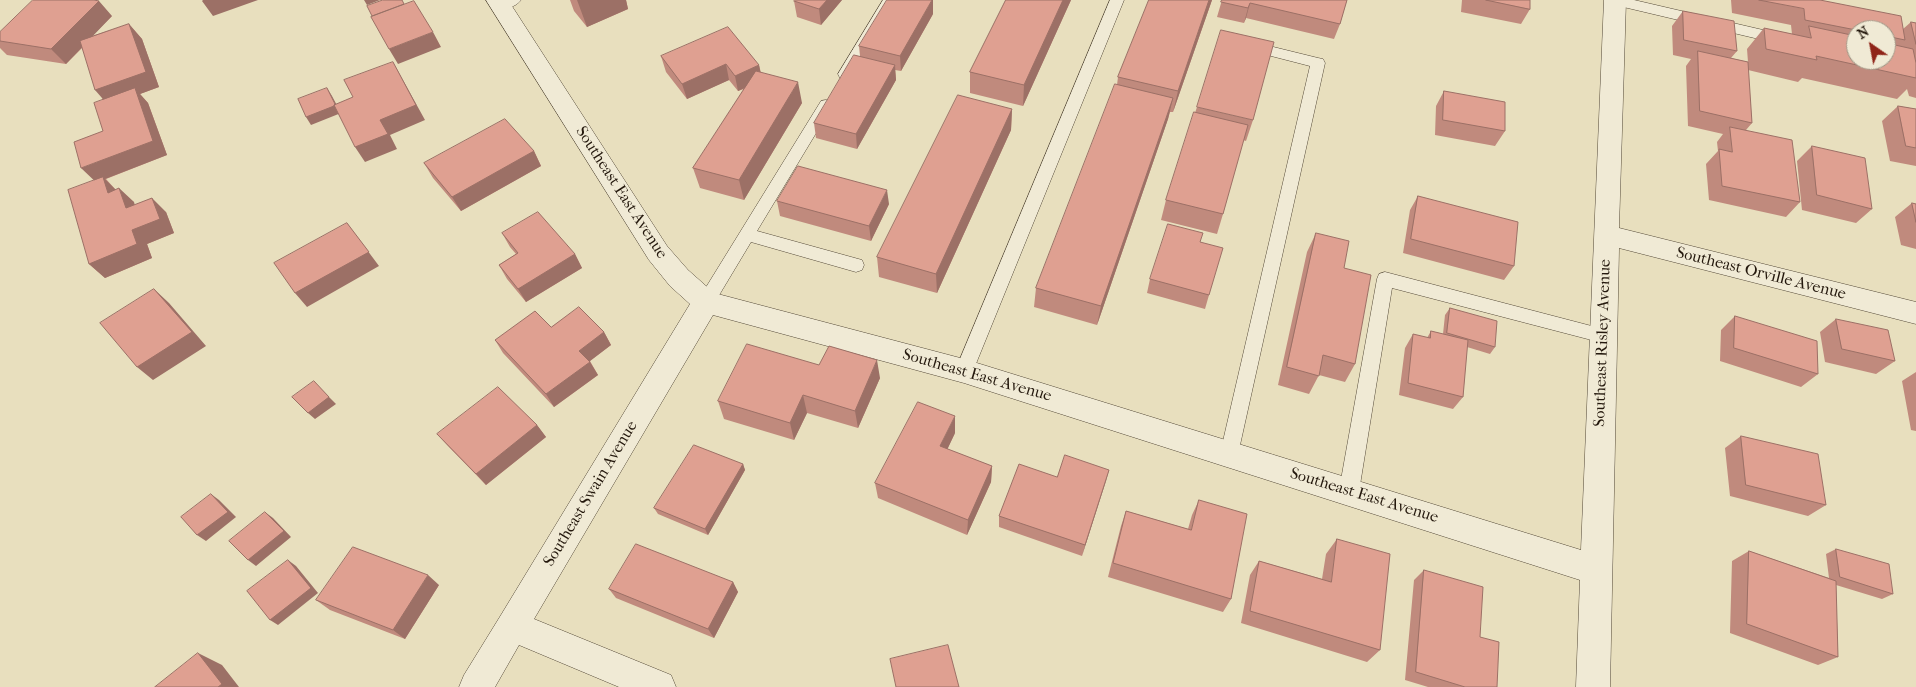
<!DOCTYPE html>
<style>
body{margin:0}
#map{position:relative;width:1916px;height:687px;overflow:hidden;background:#e8dfbe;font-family:"IM FELL French Canon",serif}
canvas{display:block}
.north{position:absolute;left:1846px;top:20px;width:50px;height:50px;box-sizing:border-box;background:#f0ead5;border:1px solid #9e9685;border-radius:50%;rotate:327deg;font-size:14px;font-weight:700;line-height:20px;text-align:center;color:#24180d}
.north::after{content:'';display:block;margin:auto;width:18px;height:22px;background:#8f2418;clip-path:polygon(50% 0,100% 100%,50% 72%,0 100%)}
</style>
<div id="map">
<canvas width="1916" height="687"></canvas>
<div class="north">N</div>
</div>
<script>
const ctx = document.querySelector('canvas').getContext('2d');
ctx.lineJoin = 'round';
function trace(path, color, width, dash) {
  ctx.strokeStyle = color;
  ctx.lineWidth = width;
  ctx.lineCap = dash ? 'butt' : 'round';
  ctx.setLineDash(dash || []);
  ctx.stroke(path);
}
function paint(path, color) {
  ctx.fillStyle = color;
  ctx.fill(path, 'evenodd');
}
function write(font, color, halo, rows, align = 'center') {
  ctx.font = font + ' "IM FELL French Canon",serif';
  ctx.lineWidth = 4;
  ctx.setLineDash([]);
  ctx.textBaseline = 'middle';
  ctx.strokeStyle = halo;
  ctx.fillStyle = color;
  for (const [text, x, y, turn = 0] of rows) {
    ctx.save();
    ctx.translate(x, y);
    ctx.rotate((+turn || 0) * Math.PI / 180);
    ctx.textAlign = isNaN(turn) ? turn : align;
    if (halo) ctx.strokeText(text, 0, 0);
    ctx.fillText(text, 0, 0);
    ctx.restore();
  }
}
const lane = new Path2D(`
 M502 0H521C516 7 503 11 495 9L493 6Z
 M883 0H897L850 78H840L838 74Z
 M1110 0H1124L973 371 970 376 964 379 958 376 955 371Z
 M1608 0H1634L1763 30 1768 32 1770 35 1768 38 1763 40 1615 5 1610 3Z
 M1249 41 1318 58 1323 59 1325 63 1238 454 1236 460 1229 462 1222 460 1220 454 1310 66 1244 49 1242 46 1244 43Z
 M826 100 831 101 833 105 757 231 862 260 864 265 862 270 856 272 751 242 712 307 706 309 700 307 697 302 700 297 821 101Z
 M1385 272 1603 329 1609 331 1612 336 1609 341 1603 343 1392 288 1359 491 1356 497 1349 500 1342 497 1339 491 1377 279 1379 274Z`);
const street = new Path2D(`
 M486 0H508L667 246 688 270 714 293 964 359 1581 550 1604 0H1626L1619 228 1916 302V324L1619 248 1610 687H1576L1580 580 964 383 713 315 534 619 671 675 676 687H619L519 645 495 687H459L464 675 501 615 690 304 670 286 649 260Z`);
const wall = new Path2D(`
 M570 0H626L628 9 587 27 574 11Z
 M842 0 821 25 797 17 794 1Z
 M1006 0H1071L1023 106 970 93V72Z
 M1149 0H1212L1173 112H1170L1168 119 1097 325 1034 307 1036 288 1117 85 1118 77Z
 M1222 0H1347L1340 24 1334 39 1246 18 1244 23 1217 17Z
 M1462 0H1530V9L1521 24 1461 12Z
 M1731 0H1820L1903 29 1911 22 1916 23V98L1909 96 1907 89 1897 99 1802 78 1798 82 1748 70 1752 123 1746 130 1800 202 1786 217 1709 200 1706 164 1718 151 1717 142 1723 134 1688 126 1686 66 1691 59 1673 55 1672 26 1683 11 1737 51 1731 58 1748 62 1747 49 1764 28 1792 34 1791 25 1732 13ZM1856 30H1886V60H1856Z
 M933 14 901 71 895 70 896 80 857 149 816 138 814 123 860 56 859 46Z
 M112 16 92 36 129 24 142 39 159 87 140 94 148 103 167 155 106 179 115 189 134 202V205L166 212 174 233 147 244 152 258 105 278 89 264 94 180 103 131V100L82 48 66 64 7 55 0 48V32Z
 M661 56 759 65 761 73 802 103 744 200 700 188 693 168 744 89 738 91 729 80 687 99 666 72Z
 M1444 91 1505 131 1495 146 1435 135 1436 106Z
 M1898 106 1916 109V166L1890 161 1882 121Z
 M1197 107 1253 120 1246 141 1243 140 1223 214 1217 234 1161 220 1166 200Z
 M1012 109 1011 130 937 293 879 277 877 257Z
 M1812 146 1872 209 1856 223 1802 210 1797 161Z
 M534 151 541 166 461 211 433 178 424 163Z
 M1418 196 1514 266 1504 280 1403 253 1410 210Z
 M777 201 889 204 871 241 780 216Z
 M1912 203 1916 204V249L1901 245 1895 217Z
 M502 233 575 254 582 268 526 302 507 279 499 265 516 254 510 247Z
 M1316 233 1344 268 1355 364 1345 382 1319 375 1309 394 1278 385 1307 252Z
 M1200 242 1209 295 1205 309 1147 293 1150 279Z
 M1450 308 1495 347 1490 354 1467 347 1463 397 1453 409 1399 395 1405 348 1413 334 1427 338 1431 331 1443 334 1445 315Z
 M1735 316 1818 374 1801 387 1720 361 1721 330Z
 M1836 319 1895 361 1876 374 1825 362 1820 332Z
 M551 327 604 332 611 345 590 361 598 375 554 407 503 353 495 340Z
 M819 365 880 378 858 428 807 413 794 440 724 419 718 401Z
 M1916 372V431L1911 430 1902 381Z
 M537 425 546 437 486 485 448 446 437 434Z
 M955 433 947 449 992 466 991 482 967 535 878 498 875 483Z
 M1741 436 1826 505 1808 516 1730 496 1725 448Z
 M743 464 745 470 708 535 658 514 654 508Z
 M1109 470 1082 556 999 527V516L1057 477Z
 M1199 500 1231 599 1223 612 1108 577 1121 526 1126 511 1188 529 1192 515Z
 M1337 539 1380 650 1367 662 1241 623 1250 575 1259 561 1322 579 1326 554Z
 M1836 549 1893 594 1882 599 1836 585 1838 657 1818 665 1730 633 1732 561 1749 551 1829 578 1826 554Z
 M1424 570 1480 637 1497 687H1428L1405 680 1414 580Z
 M733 582 738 592 714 638 616 598 609 589Z
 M439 585 405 639 330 610 316 600Z`);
const shadedWall = new Path2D(`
 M203 0H258L213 16 202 1Z
 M364 0H380L367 5Z
 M577 0H626L628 9 587 27Z
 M827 0H842L821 25 819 9Z
 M932 0H933V14L901 71 900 56Z
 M1063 0H1071L1023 106 1024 85Z
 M1209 0H1212L1173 112 1178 91Z
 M99 1 112 16 66 64 51 49Z
 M1250 3 1246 18 1244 23 1248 8Z
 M129 24 142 39 159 87 140 94 148 103 167 155 105 179 117 191 122 207 81 168 153 141 109 106 95 90Z
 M433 32 441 47 398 64 389 49Z
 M393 62 425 120 390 135 397 149 365 162 355 147 380 120Z
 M726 64 729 80 687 99 682 84Z
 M759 65 762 80 738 91 735 76Z
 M895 65 896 80 857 149 856 134Z
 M798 82 802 103 744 200 739 180Z
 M327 88 332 96 341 113 311 125 306 117Z
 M1173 98 1168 119 1097 325 1101 306Z
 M1012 109 1011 130 937 293 936 274Z
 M534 151 541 166 461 211 452 197Z
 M119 188 134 202 140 223 126 208Z
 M887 190 889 204 871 241 869 226Z
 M152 198 166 212 174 233 147 244 152 258 105 278 89 264 132 230Z
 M347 223 379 266 307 307 295 293Z
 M575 254 582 268 526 302 518 289Z
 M154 289 169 303 206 346 153 380 137 367Z
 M604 332 611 345 586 364 579 351Z
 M877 360 880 378 858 428 855 411Z
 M590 362 598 375 554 407 546 394Z
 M320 388 336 404 315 419 308 413Z
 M803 395 807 413 794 440 790 423Z
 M955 416V433L941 463 940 446Z
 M537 425 546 437 486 485 476 474Z
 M743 464 745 470 708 535 705 529Z
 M992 466 991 482 967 535 968 520Z
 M1109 470 1106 481 1082 556 1085 545Z
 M211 494 219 500 236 517 206 541 197 535Z
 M265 512 273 518 291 537 256 566 248 560Z
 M288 560 296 566 318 593 278 625 270 620Z
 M428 575 439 585 405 639 393 630Z
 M733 582 738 592 714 638 708 629Z
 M198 653 222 665 239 687H218Z`);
const building = new Path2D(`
 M33 0H94L99 1 51 49 0 41V32Z
 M383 0H402L404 4 372 16 367 6Z
 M795 0H827L819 9 794 1Z
 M887 0H932L900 56 859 46Z
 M1006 0H1063L1024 85 970 72Z
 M1149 0H1209L1178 91 1118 77Z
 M1222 0H1347L1340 24 1250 3 1248 8 1221 2Z
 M1486 0H1530V9Z
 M1759 0H1820L1901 16 1905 40 1886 36V30H1856L1805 20 1804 9Z
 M414 1 433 32 389 49 371 17Z
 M1683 11 1734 21 1737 51 1684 40Z
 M1911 22 1916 23V44Z
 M129 24 146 72 95 90 80 41Z
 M1809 26 1856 36V60H1886V43L1913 49 1916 63V78L1816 56 1817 60 1766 49 1764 28 1811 38Z
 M728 27 759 65 735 76 726 64 682 84 661 56Z
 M1221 30 1274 42 1253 120 1197 107Z
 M1698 51 1748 62 1752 123 1700 111Z
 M854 55 895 65 856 134 814 123Z
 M393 62 416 105 380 120 388 134 355 147 334 105 353 97 344 80Z
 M756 71 798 82 739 180 693 168Z
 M1115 84 1173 98 1101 306 1036 288Z
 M135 88 153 141 81 168 74 142 103 131 94 103Z
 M327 88 335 104 334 105V106L306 117 298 99Z
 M1444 91 1505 102V131L1443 120Z
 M958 95 1012 109 936 274 877 257Z
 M1898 106 1916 109V148L1906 146Z
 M1194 112 1248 125 1223 214 1166 200Z
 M505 119 534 151 452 197 424 163Z
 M1730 127 1792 140 1800 202 1722 186 1719 149 1732 152Z
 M1812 146 1865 158 1872 209 1817 195Z
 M798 166 887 190 869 226 777 201Z
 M103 177 108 193 119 188 126 208 152 198 160 219 132 230 137 244 89 264 68 190Z
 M1418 196 1518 222 1514 266 1411 239Z
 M1912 203 1916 204V222Z
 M538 212 575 254 518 289 499 265 518 253 502 233Z
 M347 223 369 252 295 293 274 263Z
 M1168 224 1203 233 1200 242 1223 248 1209 295 1150 279Z
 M1316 233 1349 241 1344 268 1371 275 1355 364 1323 355 1319 376 1287 367Z
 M154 289 192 332 137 367 100 323Z
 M579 307 604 332 579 351 590 362 546 394 495 340 535 311 551 327Z
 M1450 308 1497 321 1495 347 1447 333Z
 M1735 316 1817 341 1818 374 1734 348Z
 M1836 319 1888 330 1895 361 1842 349Z
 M1431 331 1468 340 1463 397 1408 383 1413 334 1430 338Z
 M747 344 819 365 829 346 877 360 855 411 803 395 790 423 718 401Z
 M314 381 329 397 308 413 292 397Z
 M498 387 537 425 476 474 437 434Z
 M918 402 955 416 940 446 992 466 968 520 875 483Z
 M1741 436 1818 454 1826 505 1746 485Z
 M694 445 743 464 705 529 654 508Z
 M1065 455 1109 470 1085 545 999 516 1019 464 1057 477Z
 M211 494 228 512 197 535 181 517Z
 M1199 500 1247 514 1231 599 1113 563 1126 511 1191 530Z
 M265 512 284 531 248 560 229 541Z
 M1337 539 1390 554 1380 650 1250 611 1259 561 1331 582Z
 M636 544 733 582 708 629 609 589Z
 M353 547 428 575 393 630 316 600Z
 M1836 549 1889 564 1893 594 1840 577Z
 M1749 551 1836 581 1838 657 1747 624Z
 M288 560 311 588 270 620 247 591Z
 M1424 570 1483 587 1480 637 1499 642 1497 687H1465L1416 672Z
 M948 645 959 687H896L890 659Z
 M198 653 222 684 218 687H155Z`);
const streetNames = [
 ["Southeast East Avenue",621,193,57],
 ["Southeast Orville Avenue",1761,274,14],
 ["Southeast Risley Avenue",1603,343,-88],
 ["Southeast East Avenue",977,376,16],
 ["Southeast Swain Avenue",591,494,-59],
 ["Southeast East Avenue",1364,496,17]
];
trace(lane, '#554a39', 1);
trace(street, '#554a39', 1);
paint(lane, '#f0ead5');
paint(street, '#f0ead5');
paint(wall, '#c08a7d');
paint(shadedWall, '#9c7066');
paint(building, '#dfa091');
trace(building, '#9c7066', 1);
write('16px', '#24180d', '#f0ead5', streetNames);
</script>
